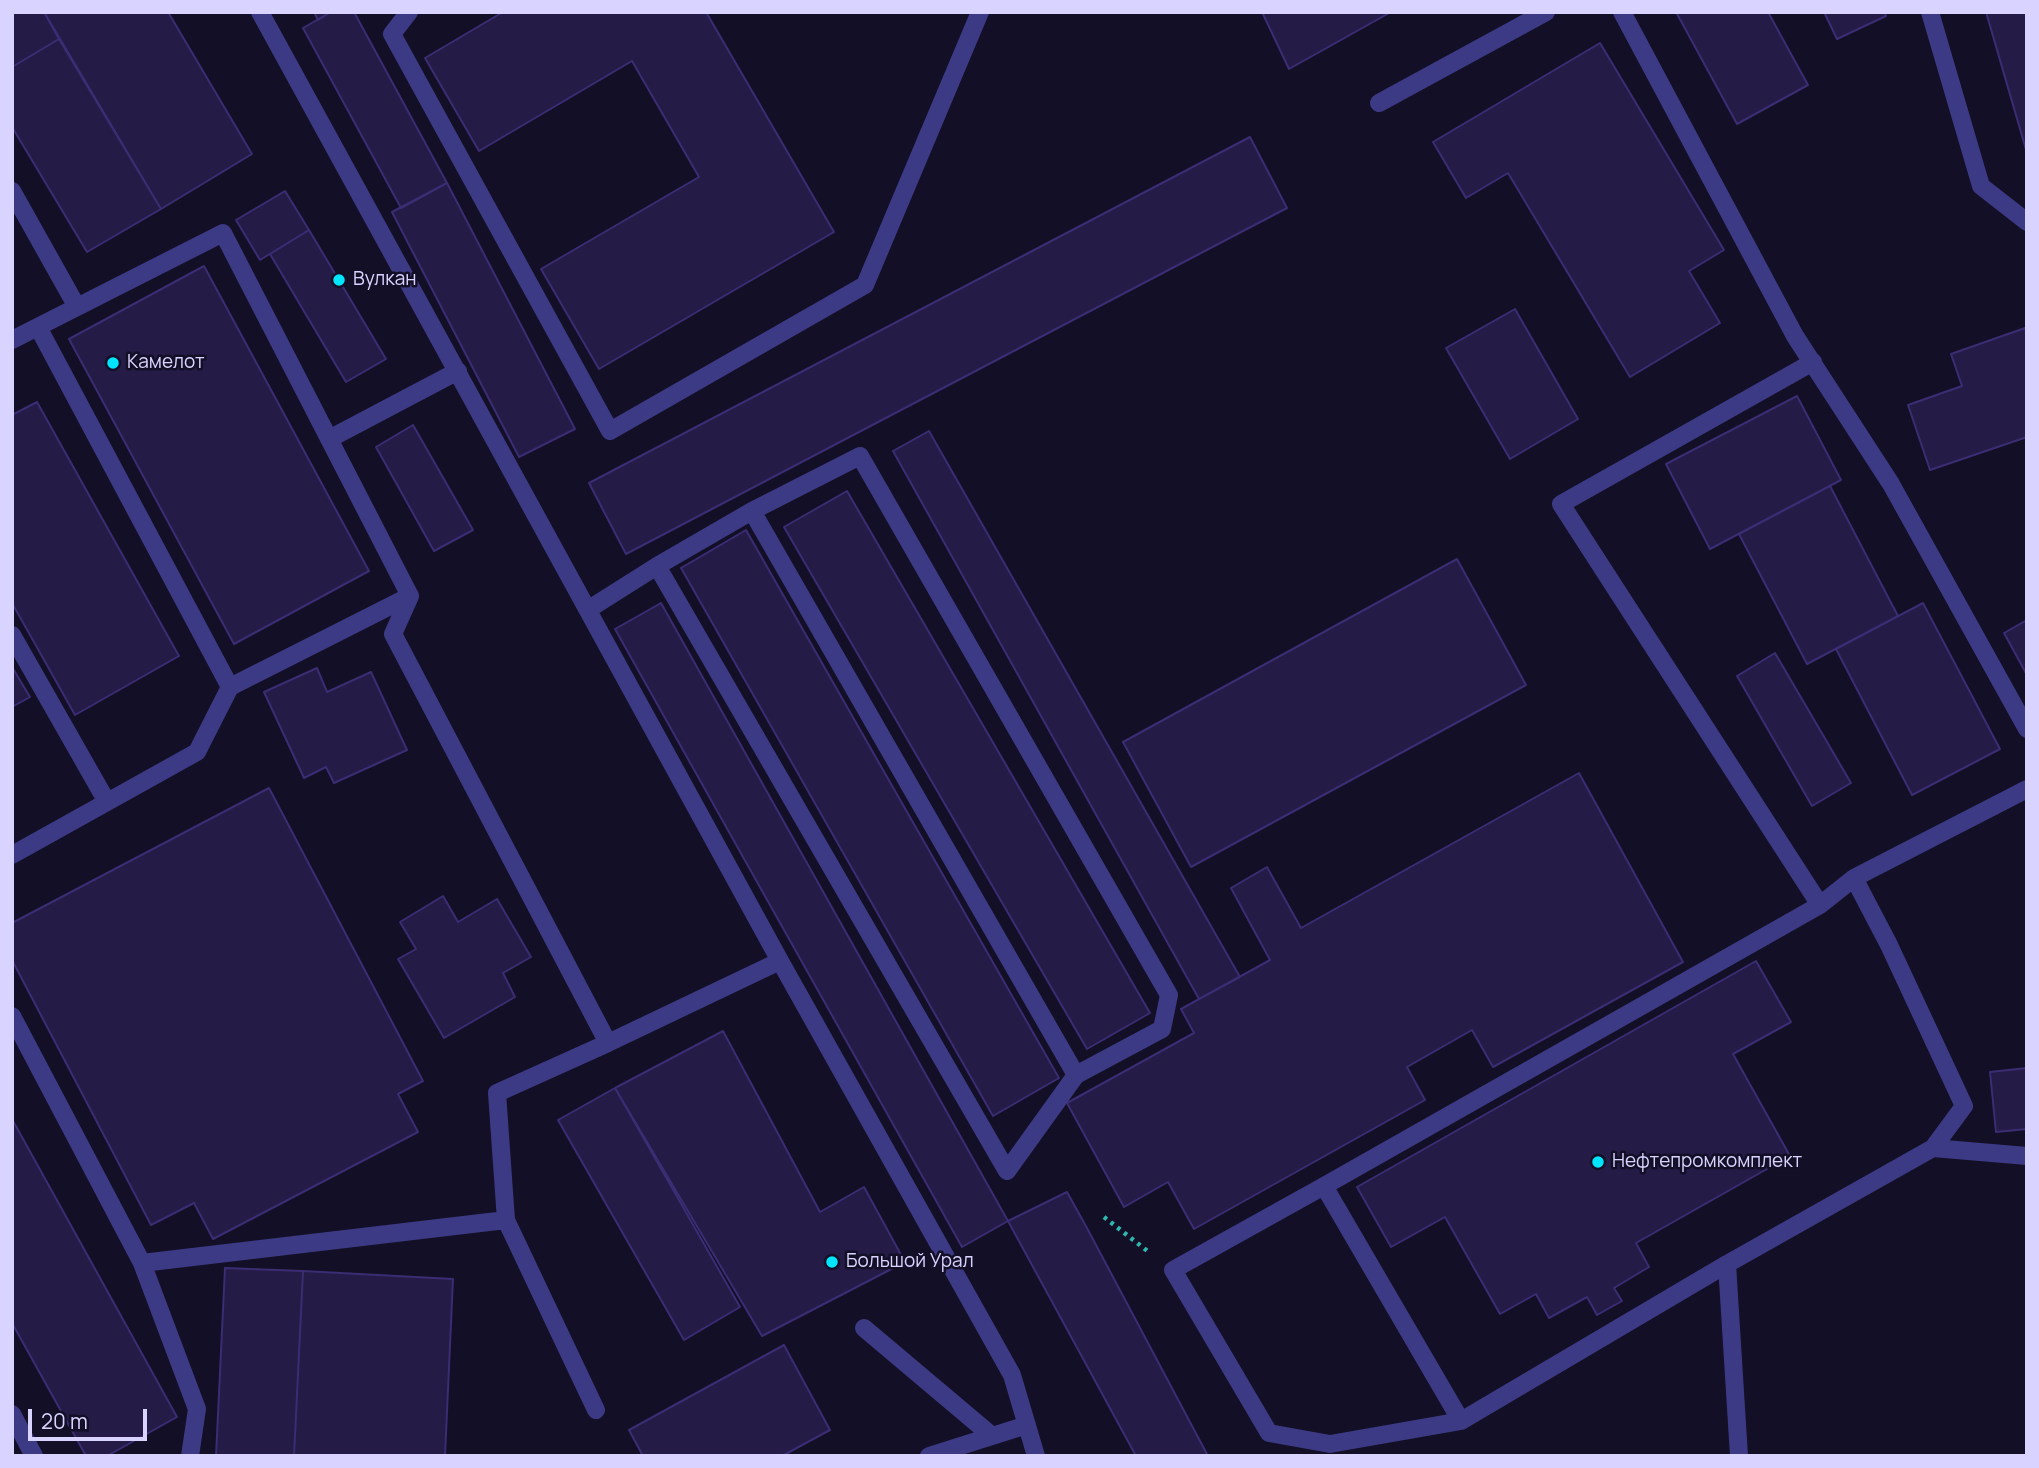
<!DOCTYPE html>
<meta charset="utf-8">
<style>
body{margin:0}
#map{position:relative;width:2039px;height:1468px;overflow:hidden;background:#130f26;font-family:Manrope,sans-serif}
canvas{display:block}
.frame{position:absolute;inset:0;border:14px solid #d9d4ff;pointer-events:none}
.scale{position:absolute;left:28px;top:1409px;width:119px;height:32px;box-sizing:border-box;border:4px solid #d9d4ff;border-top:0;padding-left:9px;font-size:21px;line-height:24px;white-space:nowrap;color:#d9d4ff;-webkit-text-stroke:5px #130f26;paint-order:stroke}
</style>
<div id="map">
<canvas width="2039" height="1468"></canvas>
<div class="frame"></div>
<div class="scale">20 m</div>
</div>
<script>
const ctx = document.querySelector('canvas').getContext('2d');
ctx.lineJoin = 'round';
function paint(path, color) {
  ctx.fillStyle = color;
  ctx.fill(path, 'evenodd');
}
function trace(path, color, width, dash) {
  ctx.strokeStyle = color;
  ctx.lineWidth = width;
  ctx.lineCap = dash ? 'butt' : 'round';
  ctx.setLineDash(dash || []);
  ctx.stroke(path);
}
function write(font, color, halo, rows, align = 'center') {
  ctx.font = font + ' Manrope,sans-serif';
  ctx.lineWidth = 5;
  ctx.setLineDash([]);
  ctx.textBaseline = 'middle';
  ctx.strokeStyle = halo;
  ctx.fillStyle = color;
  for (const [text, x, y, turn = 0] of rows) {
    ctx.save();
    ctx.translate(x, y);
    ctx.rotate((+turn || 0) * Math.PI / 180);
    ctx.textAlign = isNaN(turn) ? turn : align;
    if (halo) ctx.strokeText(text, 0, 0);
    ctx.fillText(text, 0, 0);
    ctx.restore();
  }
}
const building = new Path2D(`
 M12 12H44L59 39 12 67Z
 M44 12H168L252 154 161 209Z
 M314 12H331L318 20Z
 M331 12H354L447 183 401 208 303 28Z
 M503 12H706L834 232 599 369 541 269 699 177 632 61 479 151 425 58Z
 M1262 12H1391L1289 69Z
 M1676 12H1768L1808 85 1737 124Z
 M1824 12H1884L1886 16 1837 39Z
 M1986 12H2027V153Z
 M59 39 161 209 87 252 12 127V67Z
 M1600 43 1724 250 1689 271 1720 323 1630 377 1508 173 1466 198 1433 142Z
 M1250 137 1287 208 626 554 589 483Z
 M447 183 575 429 519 457 392 212Z
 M285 191 309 230 260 260 236 220Z
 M309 230 386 359 346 382 270 254Z
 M204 266 369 571 234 644 69 339Z
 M1515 309 1578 419 1510 459 1446 348Z
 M2025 328 2027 334V437L1930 470 1908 405 1962 386 1951 354Z
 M1797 396 1841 480 1710 549 1666 464Z
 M37 402 179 656 75 715 12 603V415Z
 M413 425 473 530 434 551 376 447Z
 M929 431 1240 977 1199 999 893 451Z
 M1830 486 1898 616 1807 664 1739 534Z
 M847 491 1150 1013 1087 1049 784 527Z
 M746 530 1059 1078 993 1116 681 568Z
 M1457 559 1526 685 1191 867 1123 742Z
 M661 603 1008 1221 962 1247 615 629Z
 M1923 603 2000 749 1912 795 1836 649Z
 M2027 620V675L2004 633Z
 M1775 653 1851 783 1812 806 1737 676Z
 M12 667 30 697 12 707Z
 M317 668 327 692 371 672 407 750 334 783 326 767 304 778 264 692Z
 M1579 773 1683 962 1493 1067 1472 1030 1407 1067 1425 1100 1194 1229 1168 1182 1124 1207 1067 1103 1194 1033 1181 1009 1270 960 1231 888 1267 867 1301 928Z
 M269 788 423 1081 398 1094 418 1132 213 1239 194 1203 151 1225 12 960V923Z
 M443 896 458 922 497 899 531 957 503 973 515 997 444 1038 398 959 416 949 400 922Z
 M1756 961 1791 1022 1733 1054 1790 1156 1636 1243 1649 1267 1614 1288 1622 1301 1597 1315 1587 1297 1549 1318 1536 1294 1500 1314 1445 1217 1391 1247 1357 1187Z
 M723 1031 820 1212 864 1187 905 1262 762 1336 615 1088Z
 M2027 1068V1129L1996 1132 1990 1072Z
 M615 1088 740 1307 684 1340 558 1120Z
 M12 1119 177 1417 107 1456H86L12 1323Z
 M1067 1192 1087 1228 1208 1456H1136L1008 1221Z
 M225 1268 303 1271 294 1456H216Z
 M303 1271 453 1279 445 1456H294Z
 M784 1345 830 1430 782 1456H643L629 1430Z`);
const path = new Path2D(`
 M1104 1217 1150 1253`);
const minor = new Path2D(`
 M260 12 780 961 1012 1375 1036 1456
 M409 12 392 34 610 431 865 285 980 12
 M1622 12 1795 336 1891 484 2027 729
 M1930 12 1981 186 2027 222
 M1379 103 1546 12
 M12 191 77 307
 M38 327 230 687
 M12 340 223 233 410 596 393 634 608 1043 497 1093 506 1220 142 1263
 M1813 362 1561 504 1820 905
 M329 439 458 371
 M752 511 860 456 1169 995 1162 1029 1076 1075
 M589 609 657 566 1007 1171 1076 1075 752 511 657 566
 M12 635 107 802
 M12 855 197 752 230 687 410 596
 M12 1016 142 1263 197 1409 190 1456
 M608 1043 780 961
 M1933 1148 2027 1156
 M1324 1186 1173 1270 1269 1433 1330 1444 1461 1421
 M506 1220 596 1410
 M1727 1264 1461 1421 1324 1186 1820 905 1854 878 2027 789
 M864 1328 992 1436
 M12 1414 34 1456
 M929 1456 1027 1425
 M1739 1456 1727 1264 1933 1148 1964 1106 1889 945 1854 878`);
const markers = [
 [339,280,7,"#00e5ff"],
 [113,363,7,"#00e5ff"],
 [1598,1162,7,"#00e5ff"],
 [832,1262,7,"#00e5ff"]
];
const poiNames = [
 ["Вулкан",353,280],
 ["Камелот",127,363],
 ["Нефтепромкомплект",1612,1162],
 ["Большой Урал",846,1262]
];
paint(building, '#241b47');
trace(building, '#3b2d73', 2);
trace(path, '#2fb8b0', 4.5, [3.5, 5]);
trace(minor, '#3d3a85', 18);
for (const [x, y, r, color] of markers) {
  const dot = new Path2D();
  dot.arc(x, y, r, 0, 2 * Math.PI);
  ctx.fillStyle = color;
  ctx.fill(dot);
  trace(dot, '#130f26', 2.5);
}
write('19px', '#d9d4ff', '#130f26', poiNames, 'left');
</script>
